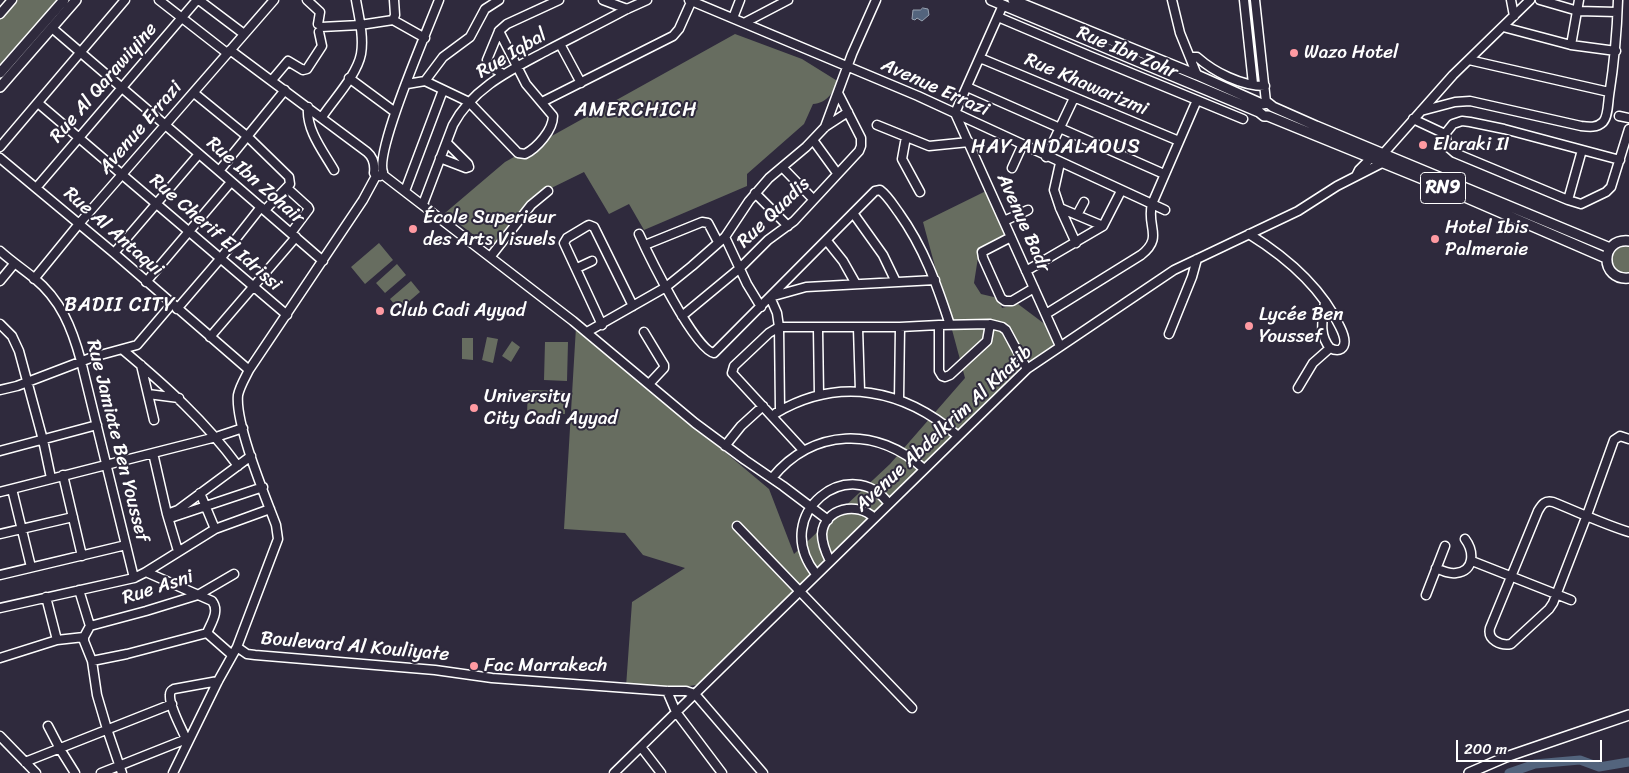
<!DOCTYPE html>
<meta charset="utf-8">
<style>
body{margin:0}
#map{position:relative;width:1629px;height:773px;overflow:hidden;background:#2f2a3d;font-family:Sriracha,sans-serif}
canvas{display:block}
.scale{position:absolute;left:1456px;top:740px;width:146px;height:22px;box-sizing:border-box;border:2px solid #fff;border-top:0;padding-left:6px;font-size:15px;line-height:18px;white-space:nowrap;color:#fff;-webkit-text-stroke:4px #2f2a3d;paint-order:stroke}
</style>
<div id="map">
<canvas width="1629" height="773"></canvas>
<div class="scale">200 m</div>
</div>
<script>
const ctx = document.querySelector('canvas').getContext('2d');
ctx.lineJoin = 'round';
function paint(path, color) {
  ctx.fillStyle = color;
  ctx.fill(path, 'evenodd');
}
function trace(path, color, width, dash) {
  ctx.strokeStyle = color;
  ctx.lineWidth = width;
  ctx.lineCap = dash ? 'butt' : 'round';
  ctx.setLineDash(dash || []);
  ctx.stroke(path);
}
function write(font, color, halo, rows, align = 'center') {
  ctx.font = font + ' Sriracha,sans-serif';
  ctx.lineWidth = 4;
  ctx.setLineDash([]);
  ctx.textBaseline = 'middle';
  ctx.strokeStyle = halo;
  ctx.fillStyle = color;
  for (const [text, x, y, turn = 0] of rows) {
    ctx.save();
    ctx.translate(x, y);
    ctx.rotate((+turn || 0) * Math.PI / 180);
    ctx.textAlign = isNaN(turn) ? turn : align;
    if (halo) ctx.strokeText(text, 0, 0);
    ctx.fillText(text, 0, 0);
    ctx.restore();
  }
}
const green = new Path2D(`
 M12 0H59L0 68V15Z
 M735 34 802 59 839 82C832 93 827 103 813 104L804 124 747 174V186L644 230 629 204 609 214 584 172 531 198 492 249 445 213 505 162Z
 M986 191 1007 237 979 251 974 283 981 294 998 298 1002 308 1018 304 1050 328 1054 340 1052 348 1017 371 800 592 703 684 662 690 626 687 632 602 685 568 643 555 625 533 564 529 576 327 769 489 794 554 890 464 965 378 923 222Z
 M379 243 393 260 365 284 351 267Z
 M1622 243 1629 245V273L1622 274 1611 267 1610 252Z
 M397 264 406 275 385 293 376 283Z
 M411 281 420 292 399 310 390 299Z
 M487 337 498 339 493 363 482 360Z
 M462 338H473V360L462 359Z
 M512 341 520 347 511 362 502 356Z
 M545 342H568L567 381 544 380Z
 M528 390 565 391V414L527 413Z`);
const water = new Path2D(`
 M923 8 928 9 929 15 922 21 917 18 915 20 912 19 913 10H920Z`);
const river = new Path2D(`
 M1509 773 1535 764 1557 762 1580 760 1599 767 1629 762`);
const minor = new Path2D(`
 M159 0 227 53
 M199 0 244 34
 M307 0 320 12 318 24
 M603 0 627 9
 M689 0 918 96 1165 210
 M1172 0 1180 33 1197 75
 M1244 0 1253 84
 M1255 0 1266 102
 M1511 0 1514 16
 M1540 0 1578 11 1617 12
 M1003 5 955 113 1060 346
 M0 14 12 0
 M998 17 1090 56 1243 119
 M733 18 740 0
 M393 20 425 38
 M744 23 788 0
 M321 27 360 25 393 20 395 15 394 0
 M1503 27 1571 45 1616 51
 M52 28 219 171 323 261
 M499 31 487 60 491 67 503 74
 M560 44 581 83
 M1571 45 1579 0
 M230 50 367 152C374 158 375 165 374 173L376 176
 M1190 57H1197C1214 72 1241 86 1265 86
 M980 58 1179 141
 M1469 60 1609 92
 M349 78 395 112
 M272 80 288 61 303 70 307 69 322 46 319 32
 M425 81 469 102 518 153 525 154C537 148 553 130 553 116L526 84 499 31 507 24 559 0
 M407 84 425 81 443 57 470 37 485 9 499 0
 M967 87 1164 174
 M194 93 248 137 289 177 290 184 265 210
 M542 102 673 36 679 29 692 0
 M38 103 287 315
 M308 107C306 130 323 151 334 170
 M1421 111 1455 102 1470 101 1581 126C1589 127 1597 128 1603 122 1608 117 1608 103 1609 96 1614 64 1617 33 1618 0
 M1619 116 1629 118
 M322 117C334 99 357 75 361 54 364 37 359 17 356 0
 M1413 119 1445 134
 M877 125 929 146 969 142
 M825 127 852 54 876 0
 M906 137 902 159 920 192
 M813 140 837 173
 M0 147 125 0
 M1383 154 1453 75 1530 0
 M1046 157 1074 98
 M0 158 114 253 249 370
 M440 158 466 168 469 167 468 164 447 143
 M1620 160 1504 129 1470 122 1462 121 1453 124 1445 134 1448 147 1455 153 1568 200 1581 204 1606 192 1611 187 1629 129
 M1060 163 1054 190 1060 208 1076 243
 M782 167 813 199
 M1012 168 1022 146
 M219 171 285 90
 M382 174 573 321 695 423 745 460 783 486 828 520
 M380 176 383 172C375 150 428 29 439 0
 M1356 176 1359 170 1370 159
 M36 188 197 0
 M287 188 308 207 309 209 291 233
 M405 191 443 90
 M755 193 788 226
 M1568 200 1582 150
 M423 204 453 125C473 87 513 69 548 50 575 36 601 23 627 9L647 0
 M1060 208 1103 226
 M853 213 883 255 896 282
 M1077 215 1084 202
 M1004 221 1028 210
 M639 234C648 254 695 350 714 353L875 191 880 190C888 196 893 205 899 213 924 248 937 285 950 325
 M1249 234C1286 257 1321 286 1340 327 1343 333 1348 344 1341 349 1338 351 1334 350 1330 348 1318 334 1323 318 1325 302
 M725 237 747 284 761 307
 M1011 237 982 252 983 258 1001 298 1005 301H1012L1034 288
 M827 241 843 261 856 284
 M645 245 702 222 708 223 718 242
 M0 251C11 261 23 269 34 278 61 300 72 328 81 361L134 578
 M114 253 199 154
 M491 256 531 205 548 191
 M577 268 592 261
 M1026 271 1103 226 1121 191
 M34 279 78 225 274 0
 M0 281 14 264
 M146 282 231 182
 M177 309 220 259 261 207
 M1046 314 1141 255C1164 237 1146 227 1152 204L1197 100
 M682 316 740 268 768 240 794 221 859 151 861 146V138L838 93
 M0 324 12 336 19 351 43 440 51 478
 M602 325 564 243 567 238 587 226 589 225 594 227 633 306
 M939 325V371L942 376 945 377 950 375 987 341 990 324
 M858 328 860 391
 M818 329 819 395
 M587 332 666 287 692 266 725 237 749 201 769 178 806 147 825 127 848 112
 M644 332 664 365V368L649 384
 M1169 334 1192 277 1197 259
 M210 337 296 237
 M123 350C166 386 205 421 238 466
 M141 365 154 420
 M1298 388 1313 363 1330 348
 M0 390 17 386 93 357 137 345 172 304
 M148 394 179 398
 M899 400 900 327
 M780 410 779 327 777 313 770 297 806 287 935 280
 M776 413C839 376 904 389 958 436
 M1629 439 1620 436 1614 440 1587 515 1553 603 1549 609 1511 644C1501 646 1487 640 1490 628L1538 511C1542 504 1545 500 1553 502 1578 512 1603 524 1629 532
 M725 446 741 426 763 406
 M803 450 732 373 734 366 769 333 779 327H900L939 325 990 324 1002 327 1006 330 1027 369
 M0 451 97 425
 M153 453 167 514 178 551
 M63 475 82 556
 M772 478C813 428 877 426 924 469
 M12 489 31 567
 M0 492 216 437 243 428
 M200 493 215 529
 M167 514 178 510 251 456
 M173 517 263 487
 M737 526 912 708
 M0 534 73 517
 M830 561C826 553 822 543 822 534 824 508 858 501 874 518
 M1472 561 1571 600
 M1436 568C1443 571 1449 574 1456 573 1475 571 1474 551 1465 539
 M146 572 212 601C220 611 211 623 207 633L232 655
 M816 574C768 513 852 452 889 504
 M0 575 126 545
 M79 590 90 626 84 637V641L92 661 97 695 107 729 122 773
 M1426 595 1445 546
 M46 597 57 640
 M0 608 134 578 146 572 215 529 270 509
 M90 626 146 611 198 595 234 574
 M237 647 247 654 255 655 435 670 492 678 667 691H686L695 694
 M0 658 57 640 84 637
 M92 661 127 654 207 633
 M667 691 676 712 722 773
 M695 694 763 773
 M48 726 60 749 75 773
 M0 736 36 773
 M186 739C182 729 169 706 170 695 170 691 171 691 174 689L218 681
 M641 747 661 773
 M25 762 172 704
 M101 773 189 738
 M173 773 218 681 237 647 278 539 276 525C265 496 235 424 238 395 240 386 245 378 249 370L363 200 376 176
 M614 773 1027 369 1174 270 1298 211 1337 186 1382 163`);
const major = new Path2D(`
 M991 0 1259 112 1264 116H1268L1435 184 1606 258
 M1013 0 1197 75 1262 104 1268 103 1273 107 1316 126 1610 248
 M0 73 64 0
 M0 87 76 0
 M1629 241C1599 238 1600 281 1629 278
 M1469 773 1506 757 1629 715`);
const markers = [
 [1294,53,5,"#ff9aa2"],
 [1423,145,5,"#ff9aa2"],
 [413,229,5,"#ff9aa2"],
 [1435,239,5,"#ff9aa2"],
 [380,311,5,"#ff9aa2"],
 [1249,326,5,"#ff9aa2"],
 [474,408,5,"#ff9aa2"],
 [474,666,5,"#ff9aa2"]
];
const shields = [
 [1443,188,45]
];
const shieldNames = [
 ["RN9",1443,188]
];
const streetNames = [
 ["Rue Ibn Zohr",1127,53,23],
 ["Rue Iqbal",512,54,-31],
 ["Rue Al Qarawiyine",104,83,-49],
 ["Rue Khawarizmi",1086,85,23],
 ["Avenue Errazi",935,88,24],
 ["Avenue Errazi",141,128,-49],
 ["Rue Ibn Zohair",255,181,41],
 ["Rue Quadis",774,213,-44],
 ["Avenue Badr",1023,223,66],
 ["Rue Al Antaqui",113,232,41],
 ["Rue Cherif El Idrissi",215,233,41],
 ["Avenue Abdelkrim Al Khatib",944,429,-43],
 ["Rue Jamiate Ben Youssef",117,441,76],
 ["Rue Asni",158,588,-18],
 ["Boulevard Al Kouliyate",355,647,5]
];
const poiNames = [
 ["Wazo Hotel",1304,53],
 ["Elaraki II",1433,145],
 ["École Superieur",423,218],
 ["des Arts Visuels",423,240],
 ["Hotel Ibis",1445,228],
 ["Palmeraie",1445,250],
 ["Club Cadi Ayyad",390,311],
 ["Lycée Ben",1259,315],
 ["Youssef",1259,337],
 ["University",484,397],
 ["City Cadi Ayyad",484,419],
 ["Fac Marrakech",484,666]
];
const neighbourhoodNames = [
 ["AMERCHICH",636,111],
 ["HAY ANDALAOUS",1056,148],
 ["BADII CITY",120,306]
];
paint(green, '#676d60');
paint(water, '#53647d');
trace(water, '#98a2b1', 1);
trace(river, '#53647d', 9);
trace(minor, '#fff', 11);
trace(major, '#fff', 12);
trace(minor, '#2f2a3d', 8);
trace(major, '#2f2a3d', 9);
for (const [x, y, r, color] of markers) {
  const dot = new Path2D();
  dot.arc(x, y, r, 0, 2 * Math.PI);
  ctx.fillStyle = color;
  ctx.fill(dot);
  trace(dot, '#2f2a3d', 2);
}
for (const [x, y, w] of shields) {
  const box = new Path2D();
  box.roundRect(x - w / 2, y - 15.5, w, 31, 4);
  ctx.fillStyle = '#2f2a3d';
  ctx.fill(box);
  trace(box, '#fff', 1);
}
write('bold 18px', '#fff', null, shieldNames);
write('19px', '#fff', '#2f2a3d', streetNames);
write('19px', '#fff', '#2f2a3d', poiNames, 'left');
ctx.letterSpacing = '1px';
write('20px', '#fff', '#2f2a3d', neighbourhoodNames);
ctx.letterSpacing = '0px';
</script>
